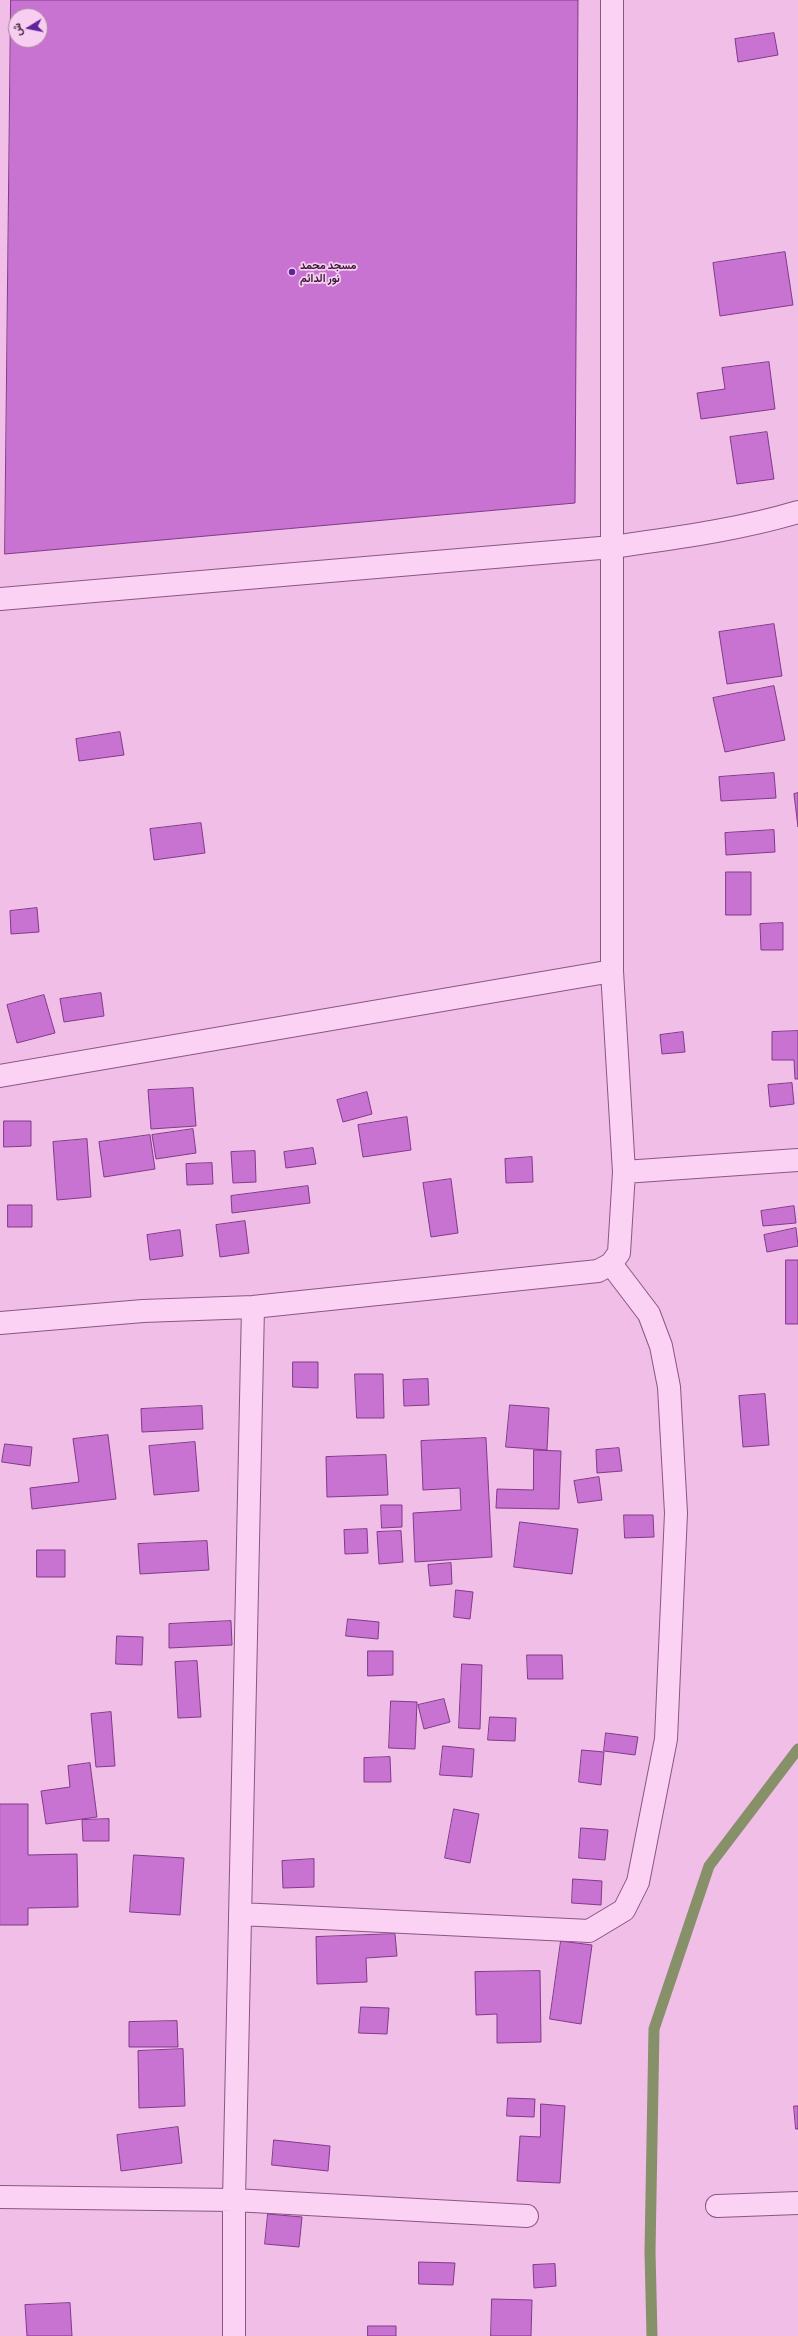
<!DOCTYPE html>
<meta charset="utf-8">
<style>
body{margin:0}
#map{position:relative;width:798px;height:2336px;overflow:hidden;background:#f0bee6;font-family:"Crimson Pro",Vazirmatn,serif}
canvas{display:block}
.north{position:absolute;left:8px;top:8px;width:40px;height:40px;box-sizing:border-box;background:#f7ceef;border:1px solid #aa86a6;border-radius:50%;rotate:260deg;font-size:11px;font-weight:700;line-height:16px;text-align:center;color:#371b38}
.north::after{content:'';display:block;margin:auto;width:14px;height:18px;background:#5e239c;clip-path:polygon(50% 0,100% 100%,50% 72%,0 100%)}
</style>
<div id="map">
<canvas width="798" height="2336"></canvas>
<div class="north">ش</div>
</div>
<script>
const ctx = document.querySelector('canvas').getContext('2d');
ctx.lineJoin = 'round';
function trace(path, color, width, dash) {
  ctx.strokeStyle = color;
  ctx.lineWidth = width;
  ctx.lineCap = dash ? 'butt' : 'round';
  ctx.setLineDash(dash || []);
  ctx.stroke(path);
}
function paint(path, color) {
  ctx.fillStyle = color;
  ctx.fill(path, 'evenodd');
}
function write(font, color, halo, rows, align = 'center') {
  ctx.font = font + ' "Crimson Pro",Vazirmatn,serif';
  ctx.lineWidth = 3.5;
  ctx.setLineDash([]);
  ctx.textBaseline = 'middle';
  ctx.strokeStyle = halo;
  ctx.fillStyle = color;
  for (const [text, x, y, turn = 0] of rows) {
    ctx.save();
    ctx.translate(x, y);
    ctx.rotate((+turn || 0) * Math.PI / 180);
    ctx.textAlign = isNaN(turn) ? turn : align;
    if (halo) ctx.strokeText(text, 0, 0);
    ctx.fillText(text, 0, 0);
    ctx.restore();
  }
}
const stream = new Path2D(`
 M652 2336 650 2251 654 2029 709 1866 798 1749`);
const building = new Path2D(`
 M11 0H578L575 503 5 554ZM16 16H40V40H16Z
 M774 33 778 55 738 62 735 39Z
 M785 252 793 305 720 316 713 263Z
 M769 362 775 409 701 419 697 393 725 389 722 368Z
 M767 432 774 479 737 484 730 437Z
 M774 624 782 676 727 684 719 632Z
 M774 686 785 740 725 752 713 698Z
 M120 732 124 755 79 761 76 739Z
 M774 773 776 798 721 801 719 777Z
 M798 793V827L794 794Z
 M201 823 205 853 154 860 150 829Z
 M774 830 775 852 726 855 725 833Z
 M726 872H751V915H726Z
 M37 908 39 932 11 934 10 911Z
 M783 923V950H761L760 924Z
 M101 993 104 1016 64 1022 60 999Z
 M44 995 55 1033 17 1043 7 1005Z
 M798 1031V1079H795L794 1060H772V1032Z
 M683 1032 685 1052 662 1054 660 1035Z
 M792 1083 794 1104 770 1107 768 1085Z
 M193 1088 196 1126 151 1129 148 1090Z
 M367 1092 372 1114 343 1122 337 1100Z
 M407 1117 411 1150 363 1157 358 1125Z
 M4 1121H31V1146L4 1147Z
 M193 1129 196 1153 156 1159 152 1135Z
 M150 1135 155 1169 104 1177 99 1142Z
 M87 1139 91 1197 57 1200 53 1142Z
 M313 1148 316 1164 286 1168 284 1152Z
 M255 1151 256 1182 233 1183 231 1152Z
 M532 1157 533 1182 506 1183 505 1159Z
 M212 1163 213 1184 187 1185 186 1164Z
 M451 1179 458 1233 431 1237 423 1183Z
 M308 1186 310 1203 232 1213 231 1196Z
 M8 1205H32V1227H8Z
 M794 1206 796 1223 763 1226 761 1211Z
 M245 1221 249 1253 220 1257 216 1225Z
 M796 1228 798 1246 767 1252 764 1235Z
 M180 1230 183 1256 150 1260 147 1235Z
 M786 1260H798V1324H786Z
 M293 1362H318V1388L293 1387Z
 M355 1374H383L384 1418H357Z
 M428 1379 429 1405 404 1406 403 1380Z
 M765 1394 769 1445 743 1447 739 1396Z
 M510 1405 549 1408 547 1450 506 1447Z
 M202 1406 203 1429 142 1432 141 1409Z
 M108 1435 116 1499 32 1509 30 1488 79 1482 73 1439Z
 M486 1438 492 1557 415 1562 413 1513 461 1510 460 1488 423 1490 421 1441Z
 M195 1442 199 1491 154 1495 149 1446Z
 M5 1444 32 1447 30 1466 2 1462Z
 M619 1448 622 1471 597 1473 596 1450Z
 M534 1450 561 1451 559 1509 496 1508 497 1489 533 1490Z
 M386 1455 388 1495 327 1497 326 1457Z
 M599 1477 602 1500 578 1503 574 1481Z
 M381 1505H402V1527L382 1528Z
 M624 1515H653L654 1537 625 1538Z
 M520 1522 578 1529 572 1574 514 1567Z
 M367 1529 368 1553 345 1554 344 1530Z
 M401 1531 403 1562 379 1564 377 1532Z
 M207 1541 209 1570 140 1574 138 1544Z
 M37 1550H65V1577H37Z
 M451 1563 452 1584 430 1586 428 1565Z
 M456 1590 473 1592 470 1619 454 1617Z
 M348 1619 379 1622 378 1639 346 1636Z
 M231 1621 232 1645 169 1648V1624Z
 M117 1636 143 1637 142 1665 116 1664Z
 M368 1651H393V1675L368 1676Z
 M527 1655H562L563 1679H528Z
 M197 1661 201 1717 178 1718 175 1662Z
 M462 1664 482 1665 480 1729 459 1728Z
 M444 1699 450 1722 424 1729 418 1705Z
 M391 1701 417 1702 415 1749 389 1748Z
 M111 1712 115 1766 96 1767 91 1714Z
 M490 1717 516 1718 515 1741 488 1740Z
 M606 1733 638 1737 635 1755 604 1751Z
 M443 1746 474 1749 472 1777 440 1775Z
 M582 1750 604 1752 601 1785 579 1782Z
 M390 1757 391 1782H364V1758Z
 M90 1763 97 1817 46 1824 41 1791 70 1787 68 1766Z
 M0 1804H28V1855L77 1854 78 1907 28 1908V1925H0Z
 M454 1809 479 1814 470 1863 445 1858Z
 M109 1819V1841H83L82 1820Z
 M581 1828 608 1830 605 1860 579 1858Z
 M134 1855 184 1858 180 1915 130 1912Z
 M314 1859V1887L283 1888 282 1861Z
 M573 1879 602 1881 601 1905 572 1903Z
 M395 1934 397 1956 366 1958 367 1982 317 1984 316 1937Z
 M561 1941 592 1945 581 2024 550 2019Z
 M540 1971 541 2042 497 2043V2014L476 2015 475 1972Z
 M361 2007 389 2008 387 2034 359 2033Z
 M177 2021 178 2047H129V2022Z
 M183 2049 185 2106 139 2108 138 2051Z
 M508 2098 535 2099 534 2117 507 2116Z
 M541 2104 565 2106 560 2183 517 2181 520 2136 540 2137Z
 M794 2106H798V2129H796Z
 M178 2127 182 2163 121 2171 117 2135Z
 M274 2140 330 2146 328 2171 272 2165Z
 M268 2214 302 2217 299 2247 265 2244Z
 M419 2262 455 2263 453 2285 419 2284Z
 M555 2264 556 2286 534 2288 533 2265Z
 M492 2299 532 2300 531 2336H491Z
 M70 2303 72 2336H27L25 2305Z
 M368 2326H396V2336H368Z`);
const minor = new Path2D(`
 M0 599 612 547C674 538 738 530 798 512
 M0 1076 612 971
 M624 1172 798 1160
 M0 1323 143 1311 253 1307 598 1271 611 1264 619 1253 624 1172 612 971V0
 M240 1914 589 1931 624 1910 638 1882 666 1739 676 1513 669 1387 661 1346 649 1314 611 1264
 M0 2197 234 2200 527 2216
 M717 2206 798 2203
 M234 2336V2200L253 1307`);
const markers = [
 [292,272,4,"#5e239c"]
];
const poiNames = [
 ["مسجد محمد",300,266],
 ["نور الدائم",300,279]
];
trace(stream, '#869069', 11);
paint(building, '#c872d1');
trace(building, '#813a8a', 1);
trace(minor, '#895688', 24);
trace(minor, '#fbd2f3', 22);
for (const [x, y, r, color] of markers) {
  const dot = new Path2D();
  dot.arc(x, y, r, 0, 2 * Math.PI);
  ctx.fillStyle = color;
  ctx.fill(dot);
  trace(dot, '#f7ceef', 1.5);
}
write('bold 11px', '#371b38', '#f7ceef', poiNames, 'left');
</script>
